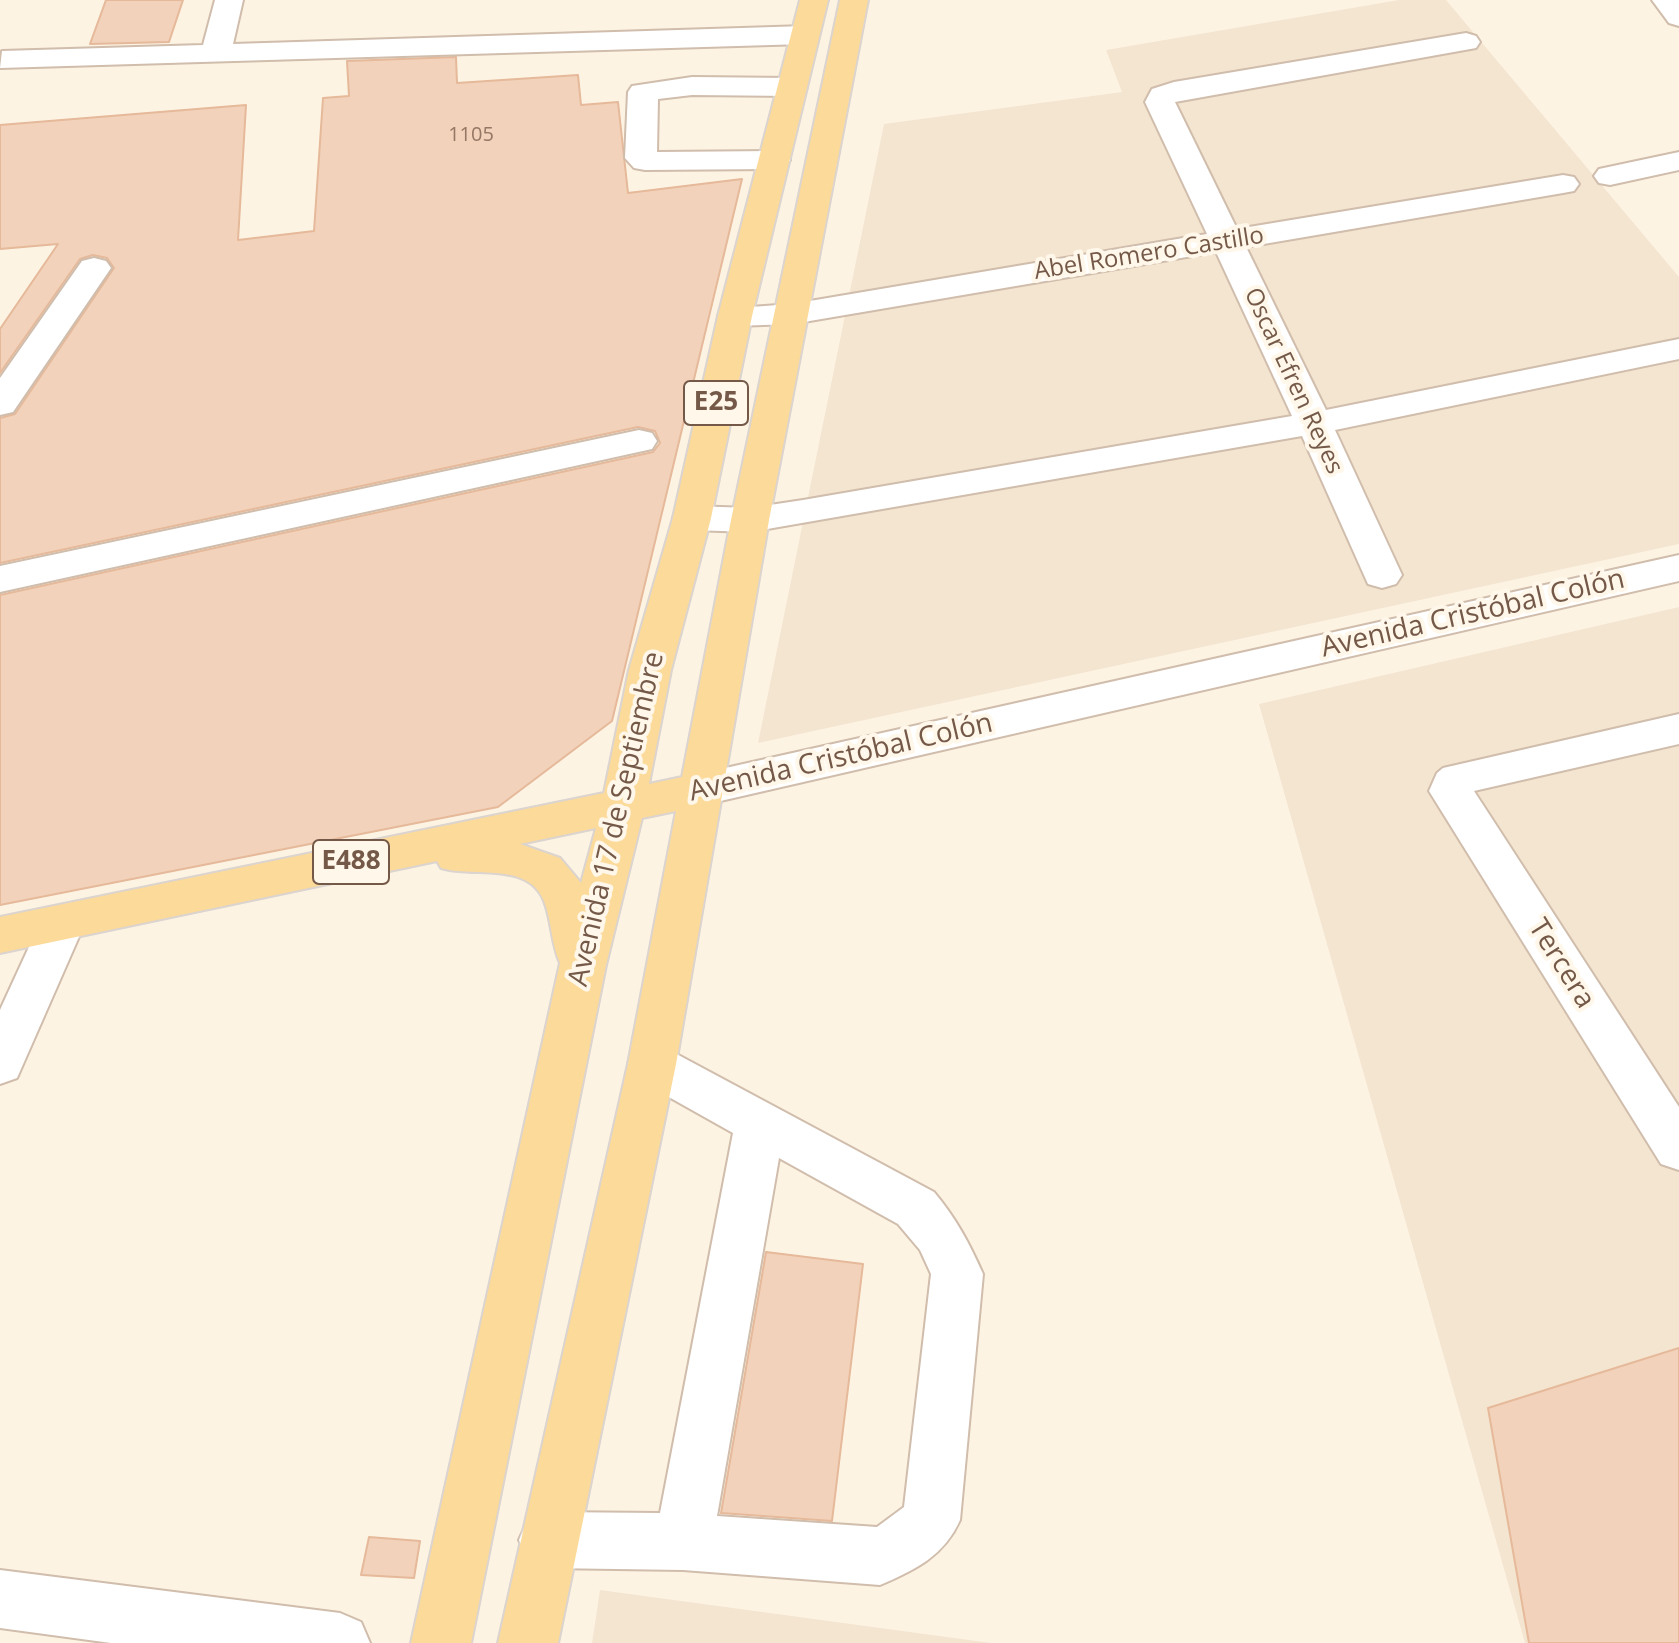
<!DOCTYPE html>
<meta charset="utf-8">
<style>
body{margin:0}
canvas{display:block;background:#fdf3e3}
</style>
<canvas width="1679" height="1643"></canvas>
<script>
const ctx = document.querySelector('canvas').getContext('2d');
ctx.lineJoin = 'round';
function paint(path, color) {
  ctx.fillStyle = color;
  ctx.fill(path, 'evenodd');
}
function trace(path, color, width, dash) {
  ctx.strokeStyle = color;
  ctx.lineWidth = width;
  ctx.lineCap = dash ? 'butt' : 'round';
  ctx.setLineDash(dash || []);
  ctx.stroke(path);
}
function write(font, color, halo, rows, align = 'center') {
  ctx.font = font + ' "Open Sans",sans-serif';
  ctx.lineWidth = 8;
  ctx.setLineDash([]);
  ctx.textBaseline = 'middle';
  ctx.strokeStyle = halo;
  ctx.fillStyle = color;
  for (const [text, x, y, turn = 0] of rows) {
    ctx.save();
    ctx.translate(x, y);
    ctx.rotate((+turn || 0) * Math.PI / 180);
    ctx.textAlign = isNaN(turn) ? turn : align;
    if (halo) ctx.strokeText(text, 0, 0);
    ctx.fillText(text, 0, 0);
    ctx.restore();
  }
}
const residential = new Path2D(`
 M1399 0H1446L1679 277V544L758 743 884 124 1122 92 1106 50Z
 M1679 607V1643H1525L1259 704Z
 M600 1590 991 1643H592Z`);
const building = new Path2D(`
 M106 0H183L169 42 90 44Z
 M456 57 457 83 578 75 581 105 618 102 628 193 742 179 612 721 498 807 0 905V595L653 452 660 443 655 431 638 427 0 563V418L15 414 114 268 107 258 93 255 80 259 0 373V329L58 244 0 249V125L246 105 238 240 314 231 323 98 349 96 347 61Z
 M766 1252 863 1264 832 1521 721 1513Z
 M1679 1348V1643H1529L1488 1408Z
 M369 1537 420 1541 414 1578 361 1575Z`);
const minor = new Path2D(`
 M215 0H243L233 44 805 26 815 29 819 35 815 41 805 44 0 68 2 51 203 45Z
 M1652 0H1679V26L1669 23Z
 M1466 33 1476 36 1480 42 1476 48 1175 102 1237 229 1563 175 1574 177 1579 184 1574 191 1563 193 1246 247 1326 410 1679 339V359L1335 430 1402 575 1396 584 1382 588 1368 584 1302 436 750 532 692 530 679 527 673 518 679 509 692 506 750 508 803 500 1292 416 1216 252 792 324 735 326 723 323 718 316 723 309 792 304 1207 234 1145 102 1152 89 1174 82Z
 M692 77 792 78 803 81 807 87 803 93 792 96 692 95 658 99 657 152 774 151 785 153 790 160 785 167 774 169 645 170 634 168 625 158 628 92 632 86Z
 M1679 152V170L1610 185 1599 183 1594 176 1599 169Z
 M94 258 106 261 111 268 13 412 0 415V378L82 261Z
 M639 430 652 433 657 441 652 449 0 592V566Z
 M1679 555V581L703 805 688 800 681 789 688 778 703 773Z
 M1679 714V744L1474 791 1679 1107V1170L1661 1164 1429 791 1437 773 1443 768Z
 M62 905 78 910 85 923 17 1078 0 1084V1010L46 910Z
 M652 1044 669 1050 934 1192C956 1218 969 1243 983 1274L960 1520C944 1556 915 1570 880 1585L683 1570 548 1568 528 1560 519 1540 528 1520 548 1512 660 1513 733 1133 635 1078 628 1064 635 1050ZM779 1158 898 1224 920 1250 931 1274 904 1507 877 1527 717 1516Z
 M0 1570 340 1613 361 1622 370 1643H111L0 1628Z`);
const major = new Path2D(`
 M800 0H828L752 316 711 518 671 670 649 784 682 777 731 520 840 0H868L769 520 676 1064 558 1643H498L628 1064 676 811 642 818 606 965 471 1643H411L560 963C551 944 552 921 544 901 528 861 474 878 441 868L437 861 0 953V917L604 793 629 670 673 518 718 316ZM596 828 581 883 560 858 520 844Z`);
const farNumbernames = [
 ["1105",471,135]
];
const farStreetnames = [
 ["Abel Romero Castillo",1149,254,-9],
 ["Oscar Efren Reyes",1293,381,65]
];
const shields = [
 [716,403,64],
 [351,862,76]
];
const shieldNames = [
 ["E25",716,403],
 ["E488",351,862]
];
const streetNames = [
 ["Avenida Cristóbal Colón",1473,614,-13],
 ["Avenida Cristóbal Colón",841,758,-13],
 ["Avenida 17 de Septiembre",617,819,-77],
 ["Tercera",1561,964,58]
];
paint(residential, '#f4e5d1');
paint(building, '#f2d2ba');
trace(building, '#e5b99a', 2);
trace(minor, '#d0bdac', 4);
trace(major, '#dbd4cf', 4);
paint(minor, '#fff');
paint(major, '#fcda9a');
write('20px', '#947764', null, farNumbernames);
write('24px', '#755948', '#fff7e9', farStreetnames);
for (const [x, y, w] of shields) {
  const box = new Path2D();
  box.roundRect(x - w / 2, y - 22, w, 44, 6);
  ctx.fillStyle = '#fff7e9';
  ctx.fill(box);
  trace(box, '#755948', 2);
}
write('bold 26px', '#755948', null, shieldNames);
write('28px', '#755948', '#fff7e9', streetNames);
</script>
